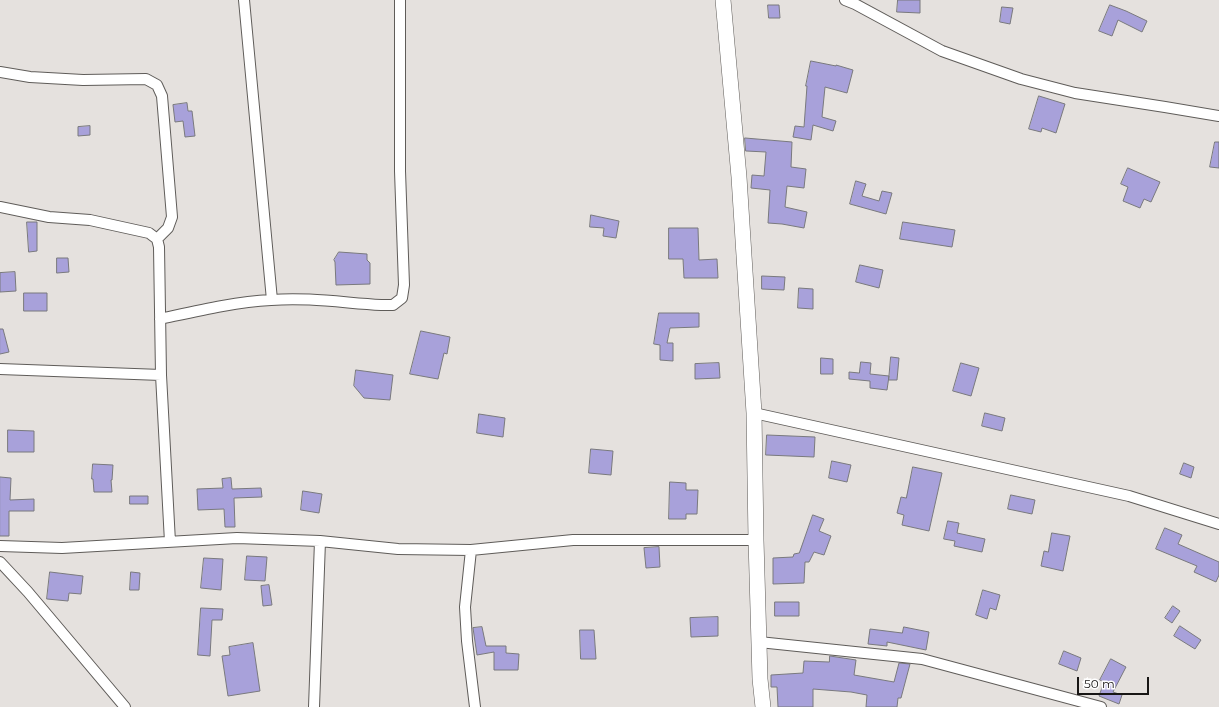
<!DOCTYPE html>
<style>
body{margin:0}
#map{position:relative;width:1219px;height:707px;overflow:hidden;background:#e5e1de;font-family:Montserrat,sans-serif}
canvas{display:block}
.scale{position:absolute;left:1077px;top:677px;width:72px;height:18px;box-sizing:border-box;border:2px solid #181615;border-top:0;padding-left:5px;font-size:12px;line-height:14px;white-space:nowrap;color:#181615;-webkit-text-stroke:3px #fff;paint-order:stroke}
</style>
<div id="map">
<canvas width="1219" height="707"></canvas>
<div class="scale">50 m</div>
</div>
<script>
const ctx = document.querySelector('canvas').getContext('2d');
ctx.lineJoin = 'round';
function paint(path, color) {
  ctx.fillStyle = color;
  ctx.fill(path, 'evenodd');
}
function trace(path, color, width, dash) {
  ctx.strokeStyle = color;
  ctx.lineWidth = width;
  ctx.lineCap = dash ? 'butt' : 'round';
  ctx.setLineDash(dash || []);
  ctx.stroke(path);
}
const building = new Path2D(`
 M898 0H920V13L897 12Z
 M768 5H779L780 18H769Z
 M1110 5 1126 11 1147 21 1142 32 1118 20 1112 36 1099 31Z
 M1002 7 1013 8 1010 24 1000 22Z
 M811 61 836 66V65L853 70 847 93 825 87 822 117 836 121 833 131 813 125 811 140 793 137 795 126 804 127 807 86H806Z
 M1039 96 1065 104 1056 133 1042 128 1041 132 1029 129Z
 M187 103 188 111H192L195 136 185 137 183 121 175 122 173 105Z
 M90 126V135L78 136V127Z
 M745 138 792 142 791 167 806 169 804 188 787 186 785 207 807 212 804 228 782 224 768 223 770 190 751 188 752 175 764 176 766 152 746 151Z
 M1215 142H1219V168L1210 167Z
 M1128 168 1160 182 1151 202 1144 199 1140 208 1123 201 1128 187 1121 184Z
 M856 181 866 184 862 196 879 201 882 191 892 193 886 214 850 204Z
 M591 215 619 221 616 238 603 236 604 228 590 227Z
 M27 222H37V251L29 252Z
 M903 222 955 230 952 247 900 239Z
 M669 228H698L699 260 717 259 718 278H684L683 259H669Z
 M339 252 367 254V260L370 263V284L336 285 335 262 334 260Z
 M57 258H68L69 272 57 273Z
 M860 265 883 270 879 288 856 282Z
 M15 272 16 291 0 292V273Z
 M762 276 785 277 784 290 762 289Z
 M799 288 813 289V309L798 308Z
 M24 293H47V311H24Z
 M659 313H699V327L670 328 667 343H673V361L660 360V345L654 344Z
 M0 329H3L9 352 0 354Z
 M421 331 450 337 447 354 444 353 438 379 410 374Z
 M891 357 899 358 897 380H889Z
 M821 358 833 359V374H821Z
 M861 362 871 363 870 374 889 376 887 390 870 388V381L849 379V372L859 373Z
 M719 363 720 378 695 379V364Z
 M961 363 979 368 971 396 953 391Z
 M356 370 393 375 390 400 364 398 354 386Z
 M985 413 1005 418 1002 431 982 426Z
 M479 414 505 418 503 437 477 433Z
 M8 430 34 431V452H8Z
 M767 435 815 437 814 457 766 455Z
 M591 449 613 451 611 475 589 473Z
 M832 461 851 465 847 482 829 478Z
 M1184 463 1194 467 1191 478 1180 474Z
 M93 464 113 465 112 480H111L112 492H94L93 479H92Z
 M913 467 942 473 929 531 902 525 904 515 897 513 901 497 906 498Z
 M0 477 11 478 10 500 34 499V511H9V536H0Z
 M231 478 232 489 261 488 262 497 234 498 235 527H225L224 509 198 510 197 489 223 488 222 479Z
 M670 482 686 483V490H698L697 514H686V519H669Z
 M303 491 322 494 319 513 301 510Z
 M1011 495 1035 500 1032 514 1008 509Z
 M130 496H148V504H130Z
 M813 515 824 519 819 531 831 536 824 555 814 552 809 562H805L804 583 773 584V558L793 557 794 554 799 553Z
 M948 521 959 523 957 533 985 539 982 552 954 546 955 541 944 539Z
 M1165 528 1182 535 1178 544 1219 562V575L1216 582 1194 572 1197 566 1156 549Z
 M1052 533 1070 536 1063 571 1041 566 1044 551 1048 552Z
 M659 547 660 567 646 568 644 548Z
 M247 556 267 557 265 581 245 580Z
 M204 558 223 559 221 590 201 588Z
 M50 572 83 576 81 594 69 593 68 601 47 599Z
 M131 572 140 573 139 590H130Z
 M269 585 272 605 263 606 261 586Z
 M983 590 1000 595 996 610 990 608 987 619 976 615Z
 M775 602H799V616H775Z
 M1173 606 1180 611 1172 623 1165 618Z
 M201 608 223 609 222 620H212L210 656 198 655Z
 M718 617V636L691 637 690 618Z
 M1180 626 1201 640 1195 649 1174 636Z
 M482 627 486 646H506V653L519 654 518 670H494V652L477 655 473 628Z
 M904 627 929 632 926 650 887 642V646L868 644 870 629 902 633Z
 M580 630H594L596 659H581Z
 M253 643 260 691 228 696 222 656 230 655 229 647Z
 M1064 651 1081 658 1077 671 1059 664Z
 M830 656 856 660 854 675 894 682 899 663 910 664 901 698H898L897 707H866L867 695 851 692 813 689V707H778L777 687H771V675L803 673 804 661 829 662Z
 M1111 659 1126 667 1113 692 1122 695 1119 704 1099 696 1104 682 1100 680Z`);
const street = new Path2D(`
 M244 0 272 300
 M845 0 855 4 942 51 1021 79 1075 93 1165 107 1219 116
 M0 72 30 77 83 80 146 79 157 85 162 96 172 217 168 228 157 239
 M0 207 49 217 90 220 149 233 157 239 159 247 161 375 170 542
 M160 319C197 311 234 302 271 300 308 297 345 303 381 305H393L402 298 404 285 400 171V0
 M0 369 161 375
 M754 413 1129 496 1219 524
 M0 546 62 548 237 538 320 541 398 549 471 550 573 540H756
 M471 550 465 607 467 641 475 707
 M0 562 28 592 125 707
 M759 642 922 659 1101 707
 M314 707 320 541`);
const secondary = new Path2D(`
 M723 0 739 177 754 413 756 540 760 679 763 707`);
paint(building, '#a8a1da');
trace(building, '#79797d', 1);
trace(street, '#5f5c59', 12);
trace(secondary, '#5f5c59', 16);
trace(street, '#fff', 10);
trace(secondary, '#fff', 15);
</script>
